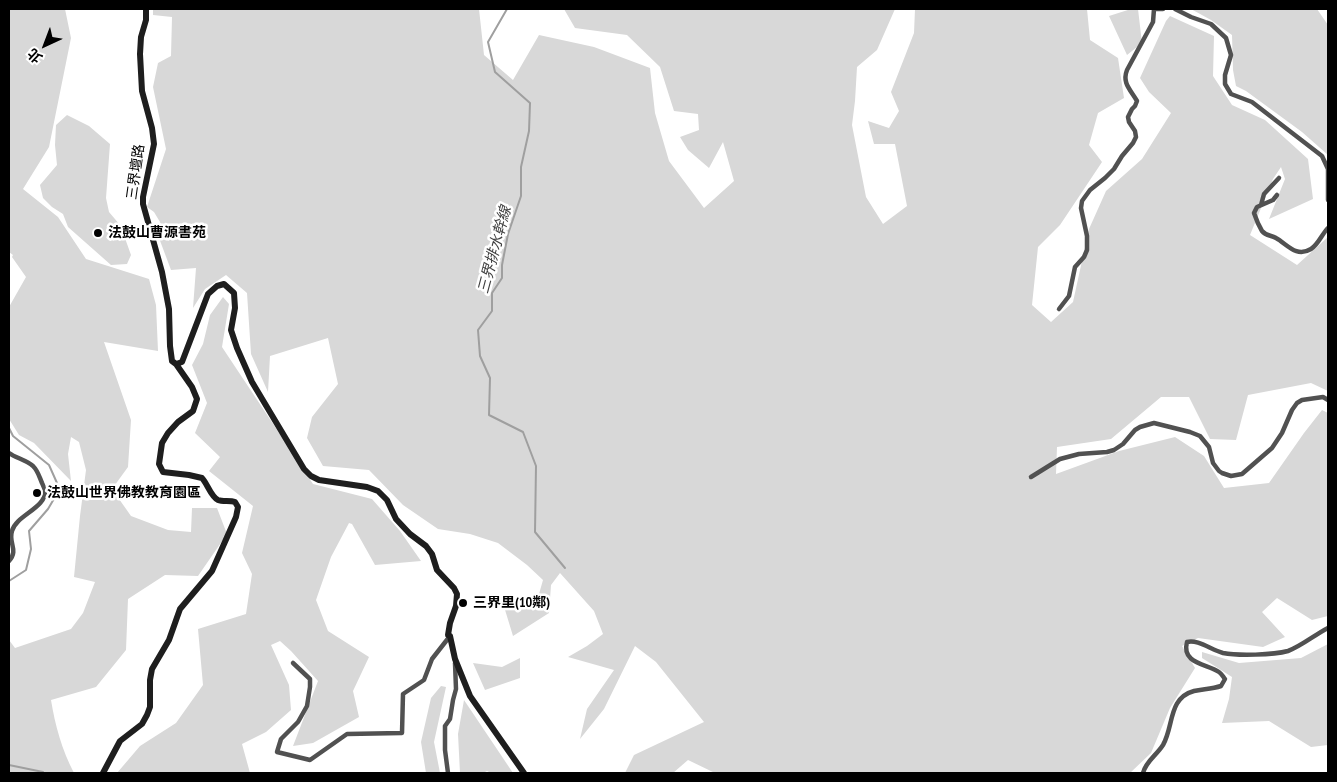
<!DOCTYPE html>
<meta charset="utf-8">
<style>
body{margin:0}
#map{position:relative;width:1337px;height:782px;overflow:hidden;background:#fff;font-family:"PT Sans Narrow","Noto Sans TC",sans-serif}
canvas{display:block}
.frame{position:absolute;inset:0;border:10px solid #000;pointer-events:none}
.north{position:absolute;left:20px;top:20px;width:50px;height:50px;-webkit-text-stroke:4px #fff;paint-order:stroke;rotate:223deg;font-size:14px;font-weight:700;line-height:20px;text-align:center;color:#000}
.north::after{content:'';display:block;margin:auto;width:18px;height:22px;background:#000;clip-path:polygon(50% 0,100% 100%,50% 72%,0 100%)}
</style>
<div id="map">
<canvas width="1337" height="782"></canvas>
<div class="frame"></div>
<div class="north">北</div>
</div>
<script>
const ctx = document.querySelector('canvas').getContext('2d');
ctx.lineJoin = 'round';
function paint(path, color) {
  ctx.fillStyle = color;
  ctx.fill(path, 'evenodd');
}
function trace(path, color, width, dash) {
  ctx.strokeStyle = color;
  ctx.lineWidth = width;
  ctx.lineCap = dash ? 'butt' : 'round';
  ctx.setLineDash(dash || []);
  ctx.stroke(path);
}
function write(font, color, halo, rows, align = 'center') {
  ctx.font = font + ' "PT Sans Narrow","Noto Sans TC",sans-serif';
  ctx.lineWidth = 5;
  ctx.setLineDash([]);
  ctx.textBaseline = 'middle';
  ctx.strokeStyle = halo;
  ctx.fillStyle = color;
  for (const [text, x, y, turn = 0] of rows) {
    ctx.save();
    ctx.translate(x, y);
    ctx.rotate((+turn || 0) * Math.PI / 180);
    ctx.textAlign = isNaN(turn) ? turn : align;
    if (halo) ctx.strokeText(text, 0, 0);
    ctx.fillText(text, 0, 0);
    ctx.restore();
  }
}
const green = new Path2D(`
 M9 9H65L71 38 49 147 23 189 58 217 86 259 149 279 156 305 158 351 104 342 131 420 128 467 112 489 131 516 168 530 191 532 192 508H217L227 534 198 576 165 575 128 599 126 650 96 687 51 700C55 725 62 750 74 773H9V640L15 648 71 629 83 613 95 582 74 577 80 516 86 470 79 442 71 437 68 454 71 481 34 443 19 435 9 419V307L26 277 12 257 13 255 9 252Z
 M153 9H479L484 55 513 80 539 35 594 47 650 68 655 113 669 161 704 208 734 181 723 142 709 168 688 150 680 137 699 130 698 114 674 111 660 67 627 35 575 28 564 9H895L877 50 857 67 855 101 852 125 866 197 883 224 907 206 895 144H874L868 121 889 128 899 111 891 92 914 33 915 9H1087L1090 40 1118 58 1124 98 1098 113 1089 145 1102 162 1060 225 1038 247 1032 305 1051 322 1073 302 1089 229 1106 191 1142 159 1171 113 1149 92 1140 78 1166 21 1170 16 1214 36 1213 76 1232 105 1265 120 1308 159 1313 199 1269 219 1285 179 1281 167 1273 179 1250 235 1297 265 1328 237V391L1311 383 1248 395 1236 440 1210 439 1189 397H1161L1111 439 1057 447 1056 474 1119 451 1175 437 1204 456 1224 488 1269 483 1304 433 1322 410 1328 413V616L1312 620 1277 598 1262 612 1285 637 1263 647 1198 638 1182 646 1195 668 1170 708 1151 753 1130 773H715L688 760 673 773H625L634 755 704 722 656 662 635 646 604 709 580 739 587 709 614 670 568 657 587 646 603 634 594 611 560 573 551 585 549 613 513 636 502 600 539 594 543 580 527 565 498 543 470 534 438 529 403 505 369 470 323 466 307 438 312 417 338 384 328 338 270 356 268 392 251 354 247 293 226 275 205 289 193 308 196 268 171 270 156 230 160 222 154 212 147 207 166 149 153 87 158 63 171 56 172 17 153 15Z
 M1131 9H1138L1142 43 1127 55 1109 16Z
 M1191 9H1317L1328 25V155L1302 132 1246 91 1236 86 1233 70 1232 35 1211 20Z
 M67 115 89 126 110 144 106 198 109 212 126 232V241L131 255 127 264 111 265 68 227 63 214 52 207 43 198 40 185 57 165 55 145 56 125Z
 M223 297 229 304 222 347 313 484 372 499 400 531 421 561 375 565 352 524 349 523 331 557 316 600 328 631 369 657 353 691 359 717 313 743 293 746 318 681 291 651 280 641 271 645 289 685 291 710 266 732 242 744 250 773H252H117L140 746 176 723 203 685 198 629 246 614 252 574 242 553 253 506 209 471 220 457 195 433 207 403 192 365 203 344 210 315Z
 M1328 644V745L1311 747 1269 721 1222 723 1229 699 1232 677 1202 658V652L1239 663 1301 658Z
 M520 658V678L485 690 473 663 502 667Z
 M441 686 446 687 434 742 440 773H426L421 742 431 698Z
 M464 700 513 773H491L487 771 483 773H460L458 734Z`);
const stream = new Path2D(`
 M507 9 488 42 495 72 530 103 529 131 521 167V196L508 234 502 265V278L492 293V311L478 330 480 356 490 378 489 415 523 432 536 466 535 532 565 568
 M9 428 13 436 49 465 57 483 58 492 48 509 29 531 31 549 26 570 9 581
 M9 765 43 772V773`);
const street = new Path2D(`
 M1154 9H1163
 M1175 9 1191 17 1211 24 1226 38 1231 55 1225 75V84L1231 94 1252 102 1322 156 1328 169V200
 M1277 195 1273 200 1257 207 1254 213C1256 219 1259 226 1262 231 1266 236 1271 235 1276 238 1287 244 1296 258 1311 249 1318 245 1322 234 1328 228
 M1261 205 1264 194 1279 178
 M1059 309 1069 296 1075 267 1084 257 1087 250V236L1081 208 1082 201 1090 190 1105 178 1114 169 1122 156 1133 143 1136 137 1135 131 1129 122 1128 117 1132 109 1135 106 1137 101C1130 89 1122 83 1127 70L1153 22 1154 9
 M9 453C16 458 26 460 33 466 38 471 39 476 42 483 43 485 44 488 45 490 47 508 16 515 12 531 8 543 19 550 9 561
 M1031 477 1060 459 1079 454 1107 452 1114 450 1123 444 1135 430 1140 427 1154 423 1190 432 1200 436 1209 447 1213 463 1219 471 1222 473 1231 476 1242 474 1272 448 1282 433 1292 410 1297 403 1302 400 1323 397 1328 400
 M293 663 310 679V687L307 706 298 722 281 739 277 752 310 760 347 734 402 733 403 694 424 680 432 659 450 636
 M448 773 445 750V726L450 719 453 700 456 689 455 663
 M1143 773C1146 761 1156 756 1163 745 1174 726 1168 698 1194 691 1203 689 1212 689 1221 686L1225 679C1223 677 1222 674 1219 672 1208 664 1181 664 1187 642 1198 639 1211 650 1223 653 1238 656 1273 655 1288 651 1300 647 1316 634 1328 628`);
const secondary = new Path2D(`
 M176 364 182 362 208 294 217 286 224 284 234 293 235 308 231 330 237 348 252 382 304 469 311 476 319 480 367 487 378 491 387 500 396 519 410 534 426 546 432 554 437 570 454 588 457 594 456 606 450 623 448 635 450 636 455 659 470 696 524 773
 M103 773 120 741 142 724 147 715 150 707V680L152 669 169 640 180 609 212 571 236 517 238 507 235 502C230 500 223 502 218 500 211 497 207 483 202 478L189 475 163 472 159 464 162 443 168 433 178 422 193 411 197 399 192 387 176 364 172 361 170 346 169 309 162 272 143 204V197L154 144 152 128 142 91 140 54 141 37 146 20V9`);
const markers = [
 [98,233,5,"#000"],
 [37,493,5,"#000"],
 [463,603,5,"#000"]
];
const streetNames = [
 ["三界壇路",136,172,-82]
];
const poiNames = [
 ["法鼓山曹源書苑",108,233],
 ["法鼓山世界佛教教育園區",47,493],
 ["三界里(10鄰)",473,603]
];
const waterNames = [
 ["三界排水幹線",495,250,-75]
];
paint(green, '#d8d8d8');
trace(stream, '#9f9f9f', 2);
trace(street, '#515151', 4.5);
trace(secondary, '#1e1e1e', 6);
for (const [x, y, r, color] of markers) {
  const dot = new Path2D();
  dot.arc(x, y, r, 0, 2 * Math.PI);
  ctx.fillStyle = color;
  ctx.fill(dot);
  trace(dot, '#fff', 2);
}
write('14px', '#000', '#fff', streetNames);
write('bold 14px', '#000', '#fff', poiNames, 'left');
write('italic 15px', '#404040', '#fff', waterNames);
</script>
